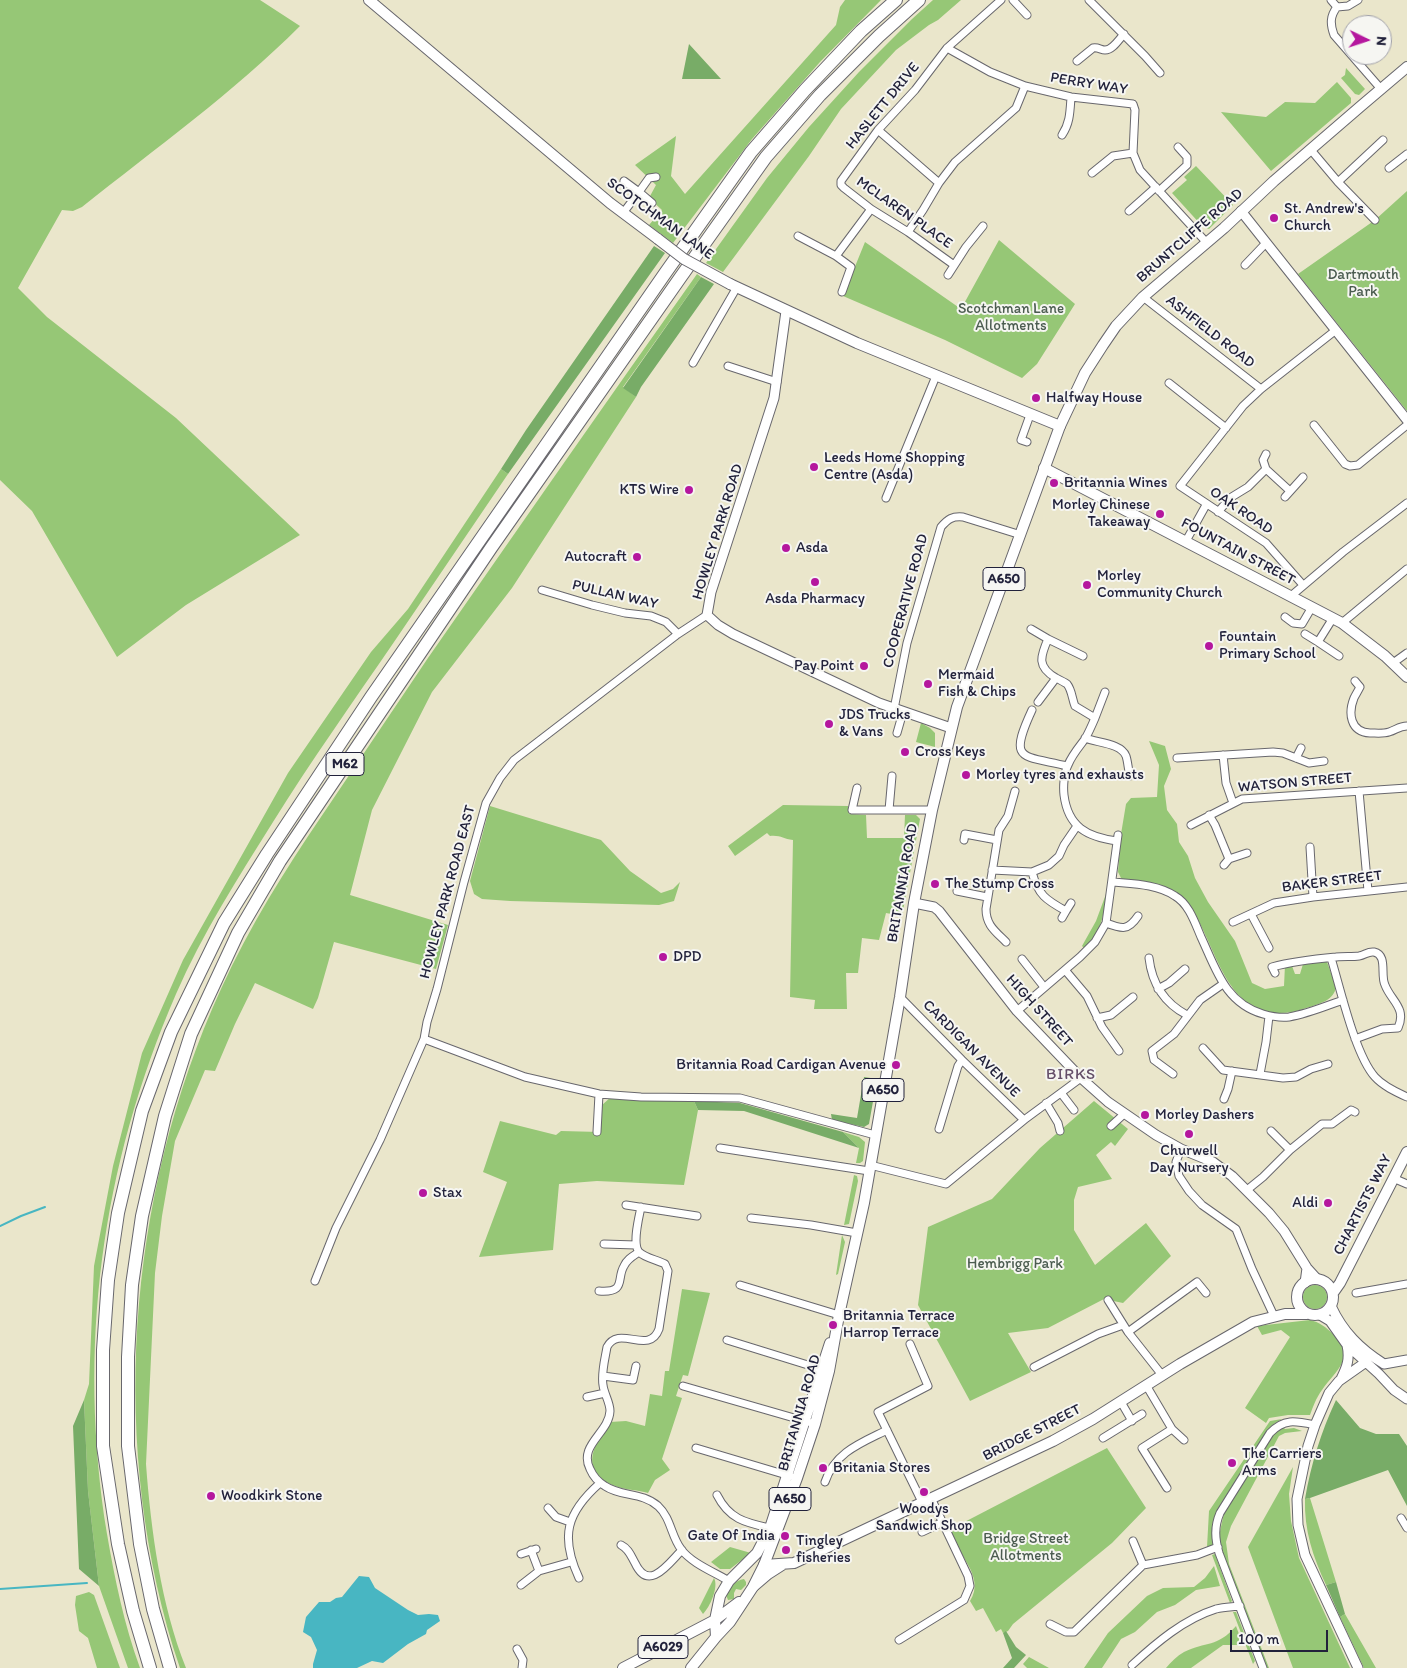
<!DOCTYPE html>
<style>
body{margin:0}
#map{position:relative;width:1407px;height:1668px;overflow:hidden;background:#eae6cb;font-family:Itim,sans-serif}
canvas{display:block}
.north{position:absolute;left:1342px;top:15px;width:50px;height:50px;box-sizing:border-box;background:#f6f6f2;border:1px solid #a1a1a9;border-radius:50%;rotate:94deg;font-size:14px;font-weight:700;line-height:20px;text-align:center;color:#22223b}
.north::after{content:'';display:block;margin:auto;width:18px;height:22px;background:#b5179e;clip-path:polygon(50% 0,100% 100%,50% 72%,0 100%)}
.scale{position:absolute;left:1230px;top:1630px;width:98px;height:22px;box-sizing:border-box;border:2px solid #22223b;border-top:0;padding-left:6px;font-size:15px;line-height:18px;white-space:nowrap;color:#22223b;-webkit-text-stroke:4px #f6f6f2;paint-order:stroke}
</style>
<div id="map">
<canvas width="1407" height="1668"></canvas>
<div class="north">N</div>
<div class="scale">100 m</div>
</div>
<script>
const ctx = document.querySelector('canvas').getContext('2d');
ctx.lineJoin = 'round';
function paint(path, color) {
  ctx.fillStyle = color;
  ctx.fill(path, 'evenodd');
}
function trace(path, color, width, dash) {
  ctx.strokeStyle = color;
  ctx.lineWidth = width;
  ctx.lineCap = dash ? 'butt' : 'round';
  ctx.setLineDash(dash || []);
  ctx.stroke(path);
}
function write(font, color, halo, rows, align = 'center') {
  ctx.font = font + ' Itim,sans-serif';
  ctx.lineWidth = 4;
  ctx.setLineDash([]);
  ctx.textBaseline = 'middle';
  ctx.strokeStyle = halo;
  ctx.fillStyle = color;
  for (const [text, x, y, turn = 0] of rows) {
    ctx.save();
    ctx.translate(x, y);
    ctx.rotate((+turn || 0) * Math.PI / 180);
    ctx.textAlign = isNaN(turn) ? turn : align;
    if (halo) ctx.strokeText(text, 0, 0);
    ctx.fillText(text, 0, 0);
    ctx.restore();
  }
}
const green = new Path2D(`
 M0 0H260L300 26C233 93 156 148 82 207L73 211 62 210 18 288 47 317 176 418 300 535 186 605 117 657 32 511 0 480Z
 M845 0H881L820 62 752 139 673 243 649 225 662 210 649 198 656 185 635 165 676 136 671 176 685 194 836 25 840 7Z
 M933 0H961L938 20 929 25 896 50 841 109 809 156 723 272 706 263 767 178 809 127 859 72 912 19Z
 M1346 68 1365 89 1359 95 1355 94 1341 78 1345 75Z
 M1337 82 1351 98V103L1271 171 1221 112 1266 117 1285 102 1315 103Z
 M1196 166 1233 205 1209 229 1202 226 1172 193 1187 180 1184 177Z
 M1407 191V411L1298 274 1375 220Z
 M999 240 1075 304 1037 364 1022 378 945 340 843 296 865 242 961 309Z
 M697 274 701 277 623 387 636 397 512 588 432 692 372 810 350 895 448 925 436 969 334 942 318 998 313 1009 255 983 235 1024 215 1071 205 1070 175 1141 162 1216 155 1273 146 1464C151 1531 161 1605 186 1668H180C107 1451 126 1196 221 989 249 927 285 870 323 814 358 762 393 710 428 658 517 530 606 402 697 274Z
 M501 469 508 474C470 530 432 586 394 642 353 702 311 761 273 822 238 878 202 934 176 994 101 1167 77 1348 107 1534 115 1580 124 1624 140 1668H128L99 1586 88 1491 84 1400 89 1384 94 1266 113 1166 142 1053 183 960 288 773 371 652 408 609Z
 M921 723 930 728 935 733V747L916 742Z
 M1149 741 1165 746 1171 769 1164 786 1167 810 1177 824 1179 842 1188 856 1195 878 1208 902 1235 941 1252 983 1265 989 1284 986 1285 965 1292 966 1295 974H1300L1303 964 1324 961 1327 962 1336 987C1334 1000 1321 1003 1310 1007 1305 1008 1298 1011 1292 1012 1236 1021 1222 969 1203 930 1198 919 1192 906 1183 898 1167 882 1143 882 1122 880L1118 872 1121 834 1126 804 1131 798 1157 797 1159 765Z
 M783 805 848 806 849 814 866 815 867 838H904L905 815H916L920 819 902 916 886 913 879 940 862 938 858 973H846L847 1009H814L815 1000 790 997 793 840C783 839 781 835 770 836L767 833 735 856 728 846Z
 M490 806 601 840 630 871 661 893 673 889 680 882 674 901 659 905 510 901 482 899 474 894 470 881Z
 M1106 894C1105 912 1100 937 1084 948L1082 946 1096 921Z
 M611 1097 636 1100 694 1101 698 1110 684 1185 597 1181 559 1184 553 1250 479 1257 507 1182 483 1172 500 1121 556 1135 561 1131 600 1132 602 1105Z
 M1094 1101 1128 1129 1115 1146 1111 1142 1096 1155 1112 1179 1078 1187 1074 1200V1230L1095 1265 1146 1223 1171 1256 1123 1303 1104 1299 1048 1328 1008 1333 1031 1372 970 1401 918 1305 928 1227 992 1199 1040 1148Z
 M843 1132 859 1137 865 1142 863 1161 860 1163H856L859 1148Z
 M854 1175 857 1176 858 1181 849 1224 844 1225Z
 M842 1235 845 1242 838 1274 836 1275Z
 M1303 1297a12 12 0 1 1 24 0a12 12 0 1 1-24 0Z
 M682 1289 710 1293 688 1376 683 1375 676 1396 682 1398 662 1459 670 1470 655 1480 648 1493C638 1490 627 1490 618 1487 579 1474 591 1447 610 1422L626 1421 645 1426 650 1394 662 1396 665 1371H669Z
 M1310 1320C1319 1322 1326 1327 1333 1334 1358 1357 1335 1371 1322 1390 1316 1398 1313 1407 1310 1415H1288L1269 1418 1266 1423 1245 1408 1290 1337 1281 1330 1262 1335 1257 1326Z
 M1282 1419 1274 1424 1267 1432 1216 1513 1212 1525 1213 1545 1207 1547 1209 1511 1270 1421Z
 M1283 1427 1285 1429 1294 1428 1302 1431 1285 1433 1279 1436 1231 1526 1226 1542 1229 1564 1269 1668H1267L1223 1555 1219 1536 1224 1513 1274 1434Z
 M1107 1448 1146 1508 1112 1543 1013 1624 1008 1631 1003 1633 1001 1629 996 1632 983 1608 976 1611 970 1601C987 1575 953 1552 951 1529Z
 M1293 1467 1289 1494 1291 1521 1299 1558 1350 1668H1293L1248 1547Z
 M1310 1498 1336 1582 1326 1585C1313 1557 1304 1530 1305 1499Z
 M730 1547 751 1553 730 1569H720L711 1562Z
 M1215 1554 1232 1601 1230 1603 1212 1555Z
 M1214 1566 1220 1586 1196 1590 1175 1605 1157 1612 1135 1632 1121 1639 1102 1668H1084L1108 1633 1147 1596 1163 1588 1194 1587 1205 1578Z
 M714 1578C719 1587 710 1607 703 1614L699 1608Z
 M744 1579 746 1582V1585L741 1590 736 1589 734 1593V1599L728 1600 726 1595C730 1588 735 1580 744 1579Z
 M89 1592 94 1595 120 1668H97L88 1638 79 1631 75 1605 76 1596Z
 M1233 1612H1236L1255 1661 1253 1664Z
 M1345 1614 1376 1668H1364L1340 1617Z
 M1236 1626 1243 1645H1223L1191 1668H1166C1171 1662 1177 1656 1184 1652 1206 1641 1217 1648 1236 1626Z
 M1029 1657 1049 1668H1027L1023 1664Z`);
const forest = new Path2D(`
 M689 44 721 79H682Z
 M654 246 665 253 508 474 501 469 526 430Z
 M701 277 714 284 641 387 636 397 623 388Z
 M864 1077 877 1079 869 1124 864 1127 832 1120 831 1114 857 1118Z
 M694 1101 740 1103 843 1132 859 1148 744 1111 698 1110Z
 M84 1400 88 1491 99 1586 79 1569 73 1426Z
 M1336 1400 1360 1428 1376 1434H1399L1407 1446V1506L1388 1470 1310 1498 1305 1499C1311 1464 1321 1432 1336 1400Z
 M1336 1582 1345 1614 1340 1617 1326 1585Z
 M1006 1631 1016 1647 1026 1655 1014 1668H1003L1012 1658 1003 1633Z`);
const water = new Path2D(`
 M359 1576 369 1577 375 1588 408 1610 418 1615 429 1614 438 1615 440 1621 427 1630 426 1634 408 1644 383 1663 372 1661 357 1668H313V1664L317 1650 311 1637 303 1632 306 1617 319 1602H330L336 1598 342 1597Z`);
const stream = new Path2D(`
 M0 1226 21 1216 45 1207
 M0 1589 87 1583`);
const minor = new Path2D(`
 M1013 0 1027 15
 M1089 0 1145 56 1160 73
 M1331 0 1337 7
 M1337 7C1330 16 1330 24 1334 35L1381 89
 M1337 7 1348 6 1358 0
 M947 48 990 72 1025 86
 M1077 61 1093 48C1098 47 1101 50 1105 50 1113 50 1119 39 1124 34
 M878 130 939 183
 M1062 135C1070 123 1070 112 1071 97
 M1311 150 1338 182 1375 220
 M1389 168 1407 154
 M1092 173 1113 156 1133 153
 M624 181 639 192 649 178 656 177
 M1338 182 1383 140
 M1159 191 1187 165V157L1178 147
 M1129 211 1156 187
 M623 213 639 192 652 203
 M908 232 923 210 939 183 955 162 1016 108 1025 86 1071 97 1133 104 1135 110 1133 153 1140 170 1207 243
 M798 236 836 256 851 267 842 292
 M836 256 871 209
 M954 265 908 232 871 209 844 188 841 185V181L878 130 915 90 947 48 1001 0
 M1245 265 1266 243
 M948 275 966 247 983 226
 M1143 297 1261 389
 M693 363 737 287
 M728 366 777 382
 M1169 383 1226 428
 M1314 425 1345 464 1350 466 1358 465 1407 425
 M1027 442 1021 440 1030 415
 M1266 454 1263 460 1266 469 1290 491
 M1285 497 1303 477
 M886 498 936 376
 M1218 512 1230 498 1248 487 1266 469
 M1186 541 1206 505
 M1303 585 1266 543 1180 486 1243 406 1261 389 1336 330
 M542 590 592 605 625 613 651 616 666 622 678 634
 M1291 596 1343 552 1407 503
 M1285 617 1293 623 1302 624 1312 607
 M1342 623 1407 569
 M1031 629 1048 639
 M1305 634 1318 642 1333 618
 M1318 642 1339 656
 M1083 656 1048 639C1040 657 1037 667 1056 678 1060 680 1064 682 1067 684 1072 690 1072 699 1075 706L1095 718C1092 725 1089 732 1085 739 1079 747 1072 755 1068 765 1064 773 1063 786 1064 795 1068 827 1087 837 1117 841
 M1393 663 1407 653
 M1355 681 1360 687C1358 691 1356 694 1354 698 1348 713 1350 732 1370 733 1376 733 1383 734 1389 732 1396 730 1399 726 1407 726
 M1038 702 1056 678
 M894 709 907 643 941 527C948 519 952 516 963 517L1021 535
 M1032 710C1008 762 1021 755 1067 766
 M1095 718 1105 692
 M897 733 903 712
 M1085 738C1097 743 1121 743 1126 756 1128 762 1128 769 1130 776
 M1223 755 1226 783 1233 803
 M1177 758 1273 752 1283 753 1309 763 1324 761
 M1296 758 1301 748
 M857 788 852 810H932
 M1359 791 1368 891
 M889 810 892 776
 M1209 815 1215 825 1229 859 1247 853
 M1191 825 1242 799 1407 788
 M964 840 965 834 997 840
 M1310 847 1313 897
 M1224 865 1229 859
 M992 870 1032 872 1049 865 1059 856 1064 845 1077 826
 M1032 872C1038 895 1046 900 1066 911L1062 918
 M1112 882C1133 884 1157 884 1175 896 1189 904 1195 923 1201 937 1216 969 1225 1003 1263 1014 1270 1016 1281 1018 1289 1017 1307 1014 1326 1006 1343 1000
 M957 891 987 897
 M1066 911 1071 903
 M1251 914 1269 948
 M1233 922 1274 903 1313 897 1407 887
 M1106 923C1122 929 1128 931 1138 916
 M1006 942C995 931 986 925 986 909L999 830 1008 816 1015 791
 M1149 958C1152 984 1164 1003 1187 1015
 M1331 958C1340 987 1355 1055 1375 1077 1383 1086 1396 1092 1407 1097
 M1022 959 1044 987
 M1065 970 1087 996 1102 1027 1119 1051
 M1275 973 1272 967C1294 961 1314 959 1336 957 1344 956 1352 957 1359 956 1365 955 1368 951 1374 952 1388 955 1380 975 1385 985 1391 1001 1407 1008 1398 1028L1382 1029 1355 1039
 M1158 989 1169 983 1185 969
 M900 997 962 1060 1024 1120
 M1017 1011 1080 957 1095 942 1106 923 1118 835
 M1097 1018 1111 1015 1133 997
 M424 1039 525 1077 599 1094 641 1097 740 1098 875 1135
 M1203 1048 1223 1070 1283 1078 1296 1077 1311 1069 1328 1064
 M1173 1074 1154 1060 1152 1051 1174 1034 1200 1000 1223 984
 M1260 1074 1266 1042 1269 1016
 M1061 1093 1074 1110
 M1224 1099 1228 1089 1232 1071
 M1046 1103 1058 1123 1060 1131
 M1111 1126 1124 1114
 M939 1129 958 1066 962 1060
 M1271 1131 1290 1150
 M597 1132 599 1094
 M720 1148 869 1171
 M1181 1149 1176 1162 1179 1176 1189 1191 1202 1205 1236 1229 1252 1269 1274 1316
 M870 1165 946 1184 1024 1120 1081 1078
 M1393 1178 1407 1184
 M1247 1190 1263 1177 1290 1150 1322 1124H1332L1351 1110 1355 1112
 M626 1205 697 1216
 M641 1207C639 1217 632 1244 639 1252 645 1258 658 1260 665 1264L668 1271 659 1329C649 1356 619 1324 607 1347 605 1359 601 1373 603 1385 604 1394 610 1402 610 1411 609 1433 578 1445 590 1469 593 1476 598 1482 605 1486 621 1497 642 1492 658 1506 671 1518 671 1536 681 1549 691 1563 714 1572 729 1581
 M751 1218 811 1225 857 1233
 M604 1244 636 1245
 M315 1281 336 1228 380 1140 424 1039 427 1022 437 989 464 882 486 803 500 778 514 760 531 747 678 634 707 615
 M740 1285 839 1315
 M599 1291C627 1293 616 1279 624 1266 627 1259 633 1256 639 1252
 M1356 1293 1407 1284
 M1108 1300 1128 1332 1162 1375
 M1128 1332 1197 1282 1206 1293
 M727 1340 824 1370
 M910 1344 928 1386 878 1412 922 1502
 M1034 1367 1098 1334 1123 1325
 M603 1376 633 1380 636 1366
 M1146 1385 1172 1429 1142 1448 1167 1488
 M683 1386 815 1424
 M587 1397 605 1393
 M1121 1402 1132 1421
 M1172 1429 1184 1440
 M1103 1438 1142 1414
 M696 1448 790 1476
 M825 1482C835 1452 861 1443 887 1430
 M717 1495C730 1521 748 1523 774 1529
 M548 1508 556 1517 570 1522
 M1401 1518 1407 1528
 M922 1532 943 1522
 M1133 1541 1143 1565
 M621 1545C629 1549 631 1556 635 1563 649 1593 669 1563 682 1550
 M531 1550 539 1571
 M521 1554 536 1549
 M579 1578C560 1537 566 1513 600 1483
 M521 1585 539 1571 571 1562
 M1050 1624 1066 1632H1074L1143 1565 1197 1555 1218 1547
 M899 1640 964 1600 970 1586 968 1576 931 1498
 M517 1649 523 1660 522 1668
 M1132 1665C1156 1643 1184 1619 1216 1609 1224 1607 1232 1607 1240 1606
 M1263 1668 1219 1553C1215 1539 1214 1527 1220 1513L1270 1433C1284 1418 1296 1421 1315 1425`);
const tertiary = new Path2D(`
 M1241 211 1407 420
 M786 311 774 398 711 592 707 615 718 625 733 634 879 703 951 728
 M914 903 934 907 939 911 1017 1011 1081 1078 1108 1102 1156 1135 1181 1149 1213 1162 1232 1176 1269 1213 1284 1231 1307 1268 1317 1279
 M1305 1283 1307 1268
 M1331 1306C1343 1332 1360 1349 1384 1364
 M1320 1315 1330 1321 1347 1345 1379 1374 1394 1390 1407 1399
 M1384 1364 1407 1360
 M1341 1379C1347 1367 1350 1359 1347 1345
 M1358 1668 1305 1555 1298 1525 1297 1499 1308 1446 1315 1425 1329 1393 1339 1381 1366 1362`);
const secondary = new Path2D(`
 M369 0 610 203 658 239
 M730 284 857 343 1060 426
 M1044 468 1342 623 1385 656 1407 677
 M1297 1297a18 18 0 1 1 36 0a18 18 0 1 1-36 0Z
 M1333 1293 1340 1283 1407 1152
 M764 1565 794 1563 1053 1441 1093 1419 1180 1364 1253 1322 1285 1314H1307
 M754 1586 768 1574 782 1565`);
const primary = new Path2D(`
 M716 1637 715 1620 720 1596 729 1581 757 1553 770 1528 830 1343
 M623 1668 715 1620 739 1602
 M691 1668 716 1637 730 1622 753 1587 764 1565 797 1478 815 1424 829 1371 839 1315 864 1203 900 997 914 903 932 810 957 707 1060 426 1085 373 1103 345 1116 326 1143 297 1224 228 1274 181 1361 106 1407 67`);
const motorway = new Path2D(`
 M150 1668 133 1611 118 1544 103 1446V1350L108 1280 118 1213 142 1111 171 1032 224 923 267 854 371 697 666 272 751 152 805 90 861 31 896 0
 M170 1668 153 1609 140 1544 128 1446V1357L132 1285 142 1216 165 1116 191 1034 238 933 280 861 491 548 680 278 766 157 820 95 879 36 919 0`);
const secondaryBridge = new Path2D(`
 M658 239 684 259 730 284`);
const markers = [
 [1274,218,5,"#b5179e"],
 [1036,398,5,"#b5179e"],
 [814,467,5,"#b5179e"],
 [1054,483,5,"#b5179e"],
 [689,490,5,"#b5179e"],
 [1160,514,5,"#b5179e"],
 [786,548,5,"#b5179e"],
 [637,557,5,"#b5179e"],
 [815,582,5,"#b5179e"],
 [1087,585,5,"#b5179e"],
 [1209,646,5,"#b5179e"],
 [864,666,5,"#b5179e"],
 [928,684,5,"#b5179e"],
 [829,724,5,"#b5179e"],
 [905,752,5,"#b5179e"],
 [966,775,5,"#b5179e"],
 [935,884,5,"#b5179e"],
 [663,957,5,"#b5179e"],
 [896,1065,5,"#b5179e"],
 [1145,1115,5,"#b5179e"],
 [1189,1134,5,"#b5179e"],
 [423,1193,5,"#b5179e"],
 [1328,1203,5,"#b5179e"],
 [833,1325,5,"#b5179e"],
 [1232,1463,5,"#b5179e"],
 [823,1468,5,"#b5179e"],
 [924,1492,5,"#b5179e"],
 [211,1496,5,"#b5179e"],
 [785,1536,5,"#b5179e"],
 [786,1550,5,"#b5179e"]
];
const shields = [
 [1004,579,42],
 [345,764,38],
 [883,1090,42],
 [790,1499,42],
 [663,1647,50]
];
const shieldNames = [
 ["A650",1004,579],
 ["M62",345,764],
 ["A650",883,1090],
 ["A650",790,1499],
 ["A6029",663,1647]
];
const streetNames = [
 ["PERRY WAY",1089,84,9],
 ["HASLETT DRIVE",883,106,-51],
 ["MCLAREN PLACE",904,213,35],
 ["SCOTCHMAN LANE",660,219,36],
 ["BRUNTCLIFFE ROAD",1190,236,-41],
 ["ASHFIELD ROAD",1210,332,38],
 ["OAK ROAD",1241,511,34],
 ["HOWLEY PARK ROAD",718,532,-73],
 ["FOUNTAIN STREET",1238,552,28],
 ["PULLAN WAY",615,595,13],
 ["COOPERATIVE ROAD",906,601,-75],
 ["WATSON STREET",1295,783,-5],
 ["BAKER STREET",1332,882,-7],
 ["BRITANNIA ROAD",903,883,-80],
 ["HOWLEY PARK ROAD EAST",448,892,-75],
 ["HIGH STREET",1039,1011,48],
 ["CARDIGAN AVENUE",971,1049,45],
 ["CHARTISTS WAY",1363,1205,-63],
 ["BRITANNIA ROAD",800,1413,-74],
 ["BRIDGE STREET",1032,1433,-27]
];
const poiNames = [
 ["St. Andrew's",1284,209],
 ["Church",1284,226],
 ["Halfway House",1046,398],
 ["Leeds Home Shopping",824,458],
 ["Centre (Asda)",824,475],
 ["Britannia Wines",1064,483],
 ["KTS Wire",679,490,"right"],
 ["Morley Chinese",1150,505,"right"],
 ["Takeaway",1150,522,"right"],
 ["Asda",796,548],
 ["Autocraft",627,557,"right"],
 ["Morley",1097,576],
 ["Community Church",1097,593],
 ["Asda Pharmacy",815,599,"center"],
 ["Fountain",1219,637],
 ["Primary School",1219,654],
 ["Pay Point",854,666,"right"],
 ["Mermaid",938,675],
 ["Fish & Chips",938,692],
 ["JDS Trucks",839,715],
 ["& Vans",839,732],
 ["Cross Keys",915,752],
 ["Morley tyres and exhausts",976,775],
 ["The Stump Cross",945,884],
 ["DPD",673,957],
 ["Britannia Road Cardigan Avenue",886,1065,"right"],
 ["Morley Dashers",1155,1115],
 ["Churwell",1189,1151,"center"],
 ["Day Nursery",1189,1168,"center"],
 ["Stax",433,1193],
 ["Aldi",1318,1203,"right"],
 ["Britannia Terrace",843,1316],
 ["Harrop Terrace",843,1333],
 ["The Carriers",1242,1454],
 ["Arms",1242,1471],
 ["Britania Stores",833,1468],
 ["Woodkirk Stone",221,1496],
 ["Woodys",924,1509,"center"],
 ["Sandwich Shop",924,1526,"center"],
 ["Gate Of India",775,1536,"right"],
 ["Tingley",796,1541],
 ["fisheries",796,1558]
];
const parkNames = [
 ["Dartmouth",1363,275],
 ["Park",1363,292],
 ["Scotchman Lane",1011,309],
 ["Allotments",1011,326],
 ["Hembrigg Park",1015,1264],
 ["Bridge Street",1026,1539],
 ["Allotments",1026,1556]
];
const neighbourhoodNames = [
 ["BIRKS",1071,1075]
];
paint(green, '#96c776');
paint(forest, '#78ac67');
paint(water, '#48b6c2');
trace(stream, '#48b6c2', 2);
trace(minor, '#68676d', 9);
trace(tertiary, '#68676d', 11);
trace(secondary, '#68676d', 12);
trace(primary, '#68676d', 12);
trace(motorway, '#68676d', 14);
trace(minor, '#fff', 7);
trace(tertiary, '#fff', 9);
trace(secondary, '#fff', 10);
trace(primary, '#fff', 10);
trace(motorway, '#fff', 12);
trace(secondaryBridge, '#68676d', 12, []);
trace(secondaryBridge, '#fff', 10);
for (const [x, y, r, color] of markers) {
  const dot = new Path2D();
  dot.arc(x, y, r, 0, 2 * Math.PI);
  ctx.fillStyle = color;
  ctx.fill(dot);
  trace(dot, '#f6f6f2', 2);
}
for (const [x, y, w] of shields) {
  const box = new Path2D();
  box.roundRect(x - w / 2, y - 11.5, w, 23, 4);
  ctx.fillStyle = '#f6f6f2';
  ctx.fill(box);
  trace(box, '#22223b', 1);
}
write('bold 14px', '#22223b', null, shieldNames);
write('15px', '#22223b', '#f6f6f2', streetNames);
write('15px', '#22223b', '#f6f6f2', poiNames, 'left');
write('15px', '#4b5c50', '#f6f6f2', parkNames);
ctx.letterSpacing = '1px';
write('16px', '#644e68', '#f6f6f2', neighbourhoodNames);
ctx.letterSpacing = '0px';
</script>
